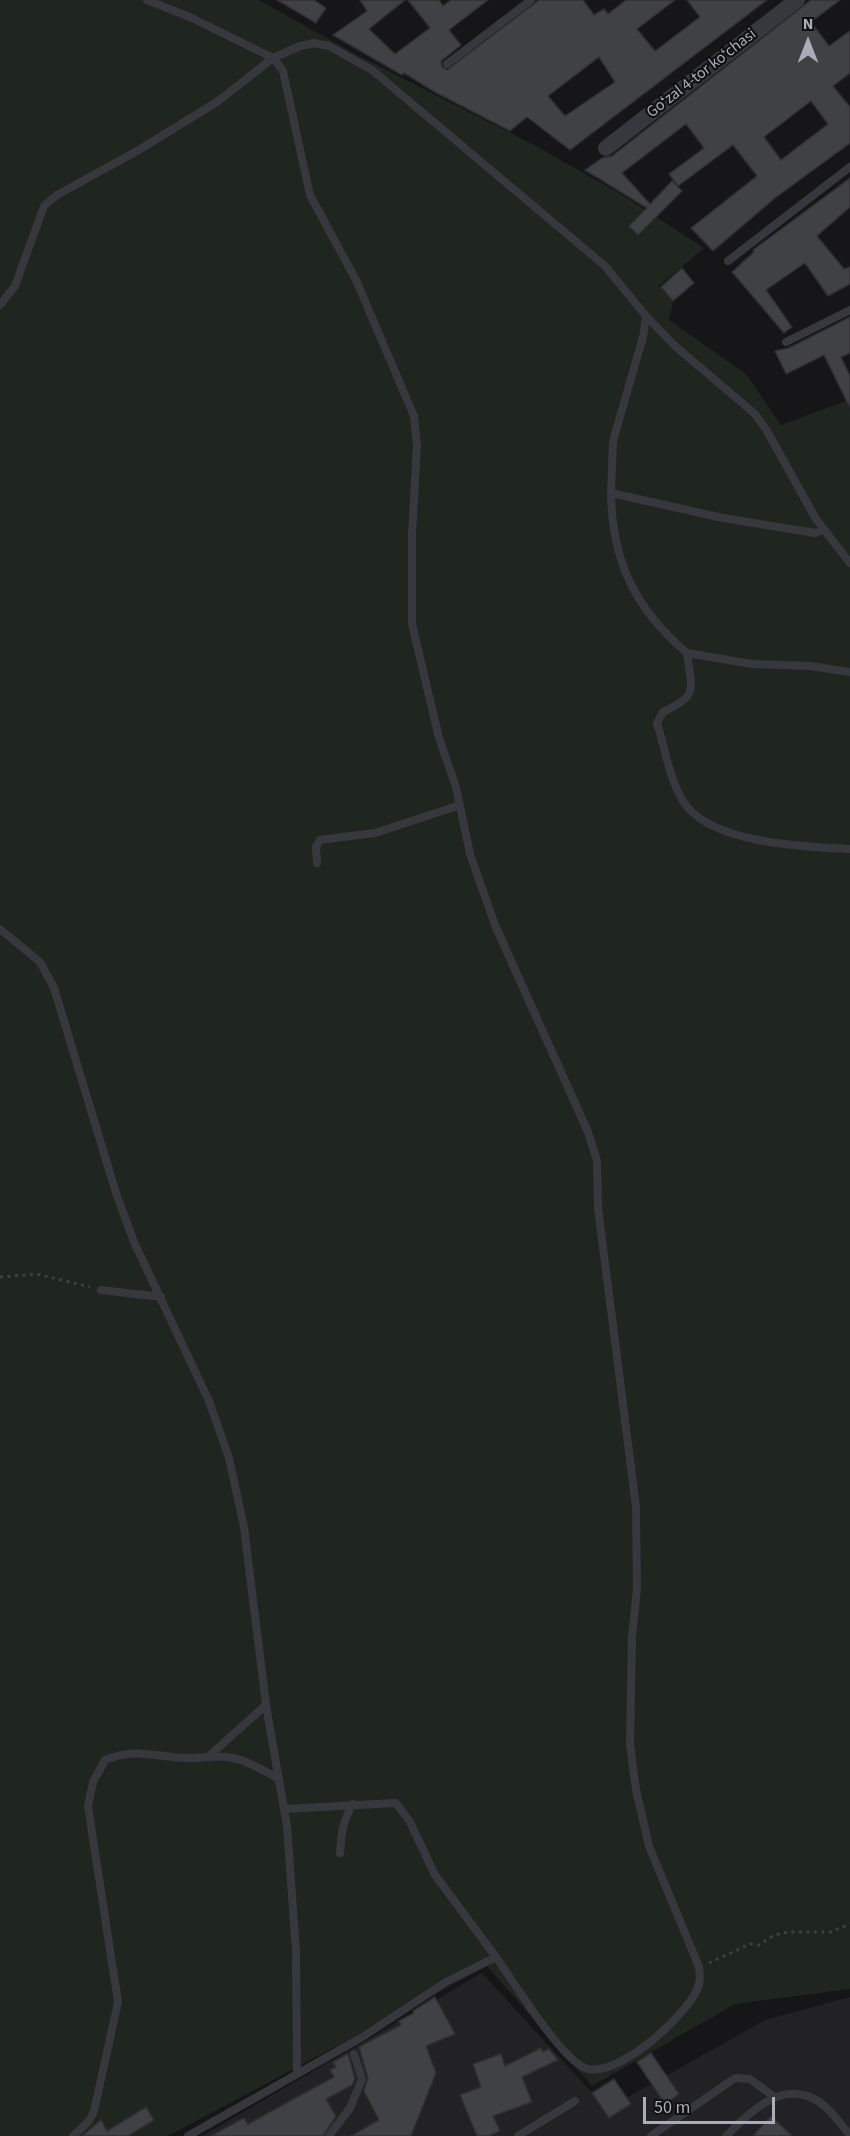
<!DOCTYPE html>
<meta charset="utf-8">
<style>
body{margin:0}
#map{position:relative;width:850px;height:2136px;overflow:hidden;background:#161618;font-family:"Source Sans 3",sans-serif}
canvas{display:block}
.north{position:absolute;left:778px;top:12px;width:60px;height:60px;-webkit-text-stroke:4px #111113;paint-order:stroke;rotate:0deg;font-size:16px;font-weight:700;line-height:24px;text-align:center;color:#a8adb8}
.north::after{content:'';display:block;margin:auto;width:21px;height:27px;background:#a8adb8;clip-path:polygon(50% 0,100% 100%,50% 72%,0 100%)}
.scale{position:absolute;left:643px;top:2097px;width:132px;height:27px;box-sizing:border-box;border:3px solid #a8adb8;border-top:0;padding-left:8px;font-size:18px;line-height:21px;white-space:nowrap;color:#a8adb8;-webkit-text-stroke:4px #111113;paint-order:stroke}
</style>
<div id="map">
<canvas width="850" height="2136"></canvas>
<div class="north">N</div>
<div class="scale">50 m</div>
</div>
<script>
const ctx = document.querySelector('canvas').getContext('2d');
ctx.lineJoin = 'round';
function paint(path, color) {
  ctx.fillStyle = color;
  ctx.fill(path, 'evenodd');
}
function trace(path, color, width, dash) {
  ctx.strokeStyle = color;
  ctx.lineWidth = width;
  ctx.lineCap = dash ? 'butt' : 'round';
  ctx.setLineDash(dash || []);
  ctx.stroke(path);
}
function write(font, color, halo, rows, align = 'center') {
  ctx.font = font + ' "Source Sans 3",sans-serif';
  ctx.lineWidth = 4.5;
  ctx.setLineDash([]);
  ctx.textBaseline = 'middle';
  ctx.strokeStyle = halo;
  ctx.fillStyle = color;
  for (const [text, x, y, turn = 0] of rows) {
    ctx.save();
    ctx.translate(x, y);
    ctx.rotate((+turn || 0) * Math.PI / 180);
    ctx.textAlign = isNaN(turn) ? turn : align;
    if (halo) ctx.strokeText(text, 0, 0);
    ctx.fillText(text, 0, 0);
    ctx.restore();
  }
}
const built = new Path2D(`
 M482 1973 607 2109 765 2020 850 1997V2136H202Z`);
const green = new Path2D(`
 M0 0H259L357 55 532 144 619 193 704 248 659 286 673 302 669 320 746 374 781 425 846 401 850 410V1989L735 2004 592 2086 487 1966 168 2136H0Z`);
const building = new Path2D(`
 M277 0H314L326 8 316 23Z
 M360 0H405L369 29 395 54 430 28 408 0H439L443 6 451 0H488L449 30 461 45 441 61 442 67 447 70 539 0H583L594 15 604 9 608 14 626 0H675L637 29 655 51 700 17 687 0H767L570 150 527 117 510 131 435 92 404 73 402 75 333 35 367 11ZM599 57 615 82 565 116 548 96Z
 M811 0H840L811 22 829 46 850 31V73L833 86 850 107V143L775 198 713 251 691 228 757 176 733 145 678 186 669 174 704 148 686 124 622 173 650 204 672 181 682 191 638 235 629 226 647 208 585 170 602 158 612 156ZM811 101 828 124 781 160 764 137Z
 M850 178V207L817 236 844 269 850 267V284L828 296 805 263 766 290 792 327 784 333 732 272 754 252 753 250Z
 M682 268 694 283 673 301 661 287Z
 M850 317V353L841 357 850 376V408L824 355 786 374 775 351 789 348Z
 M435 1997 455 2034 426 2046 436 2073 411 2136H351L379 2120 364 2091 368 2078 359 2047 401 2025 399 2021 414 2013 413 2011Z
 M541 2048 543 2052 549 2049 558 2060 522 2077 532 2102 493 2116 500 2131 489 2136H477L460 2095 481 2087 473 2064 501 2054 505 2066Z
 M651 2053 679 2094 665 2104 637 2062Z
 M348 2054 355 2079 352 2085 326 2099 336 2116 323 2136H211L244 2118 248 2124 334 2077 330 2070 336 2067 333 2062Z
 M614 2079 631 2104 609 2118 592 2093Z
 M146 2107 154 2120 128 2136H82L101 2120 107 2131Z
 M771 2116 792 2136H753Z`);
const path = new Path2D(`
 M0 1277 37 1274 90 1287
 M709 1963 750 1944 759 1945 774 1935 788 1932H831L850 1924`);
const lane = new Path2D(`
 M147 0 192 18 273 58 283 71 310 195 356 280 414 416 417 445 412 535V624L439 738 456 787 470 854 495 925 588 1132 597 1161 598 1208 636 1507 637 1589 632 1636 630 1744 636 1790 649 1846 699 1967C700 1975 701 1982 697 1990 685 2016 617 2080 585 2068 562 2060 512 1980 496 1957L446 1982 364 2036 188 2136
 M447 64 531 0
 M728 261 850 167
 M0 305 15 286 44 206 57 195 137 151 217 102 273 58 300 46 314 43 329 46 372 70 605 266 646 316 675 346 755 414 767 431 816 519 850 563
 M646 316 643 337 613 441 611 493 723 518 815 533 824 530
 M786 342 850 310
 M611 493C612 561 635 609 687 653
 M850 672 810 666 752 664 687 653C691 689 700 695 663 712L657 723C665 748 669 778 683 801 709 844 806 847 850 849
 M317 863 316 847 320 840 375 833 460 805
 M0 929 40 962 54 988 116 1193 134 1242 209 1401 229 1458 244 1527 266 1705 287 1826 296 1951 297 2074
 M101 1290 161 1297
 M210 1755 266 1705
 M284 1809 396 1803 410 1822 435 1875 496 1957
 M340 1853C341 1835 343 1820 353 1804
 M73 2136 89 2121 94 2111 118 2002 88 1806 93 1782 105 1760C136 1747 155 1757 187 1758 203 1759 216 1754 233 1758 249 1761 264 1771 279 1779
 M329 2136 350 2108 362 2079 354 2054
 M518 2136 575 2101
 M651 2136 735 2078 750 2079 773 2096
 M726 2136C751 2112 781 2079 818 2101 830 2108 841 2125 850 2135`);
const street = new Path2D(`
 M606 148 797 0`);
const streetNames = [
 ["Goʻzal 4-tor koʻchasi",702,74,-38]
];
paint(built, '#222225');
paint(green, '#1e261f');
paint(building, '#404145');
trace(building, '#303034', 1.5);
trace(path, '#3d3f44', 3, [3, 4.5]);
trace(lane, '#37383d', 8);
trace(street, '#37383d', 16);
write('16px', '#a8adb8', '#111113', streetNames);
</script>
